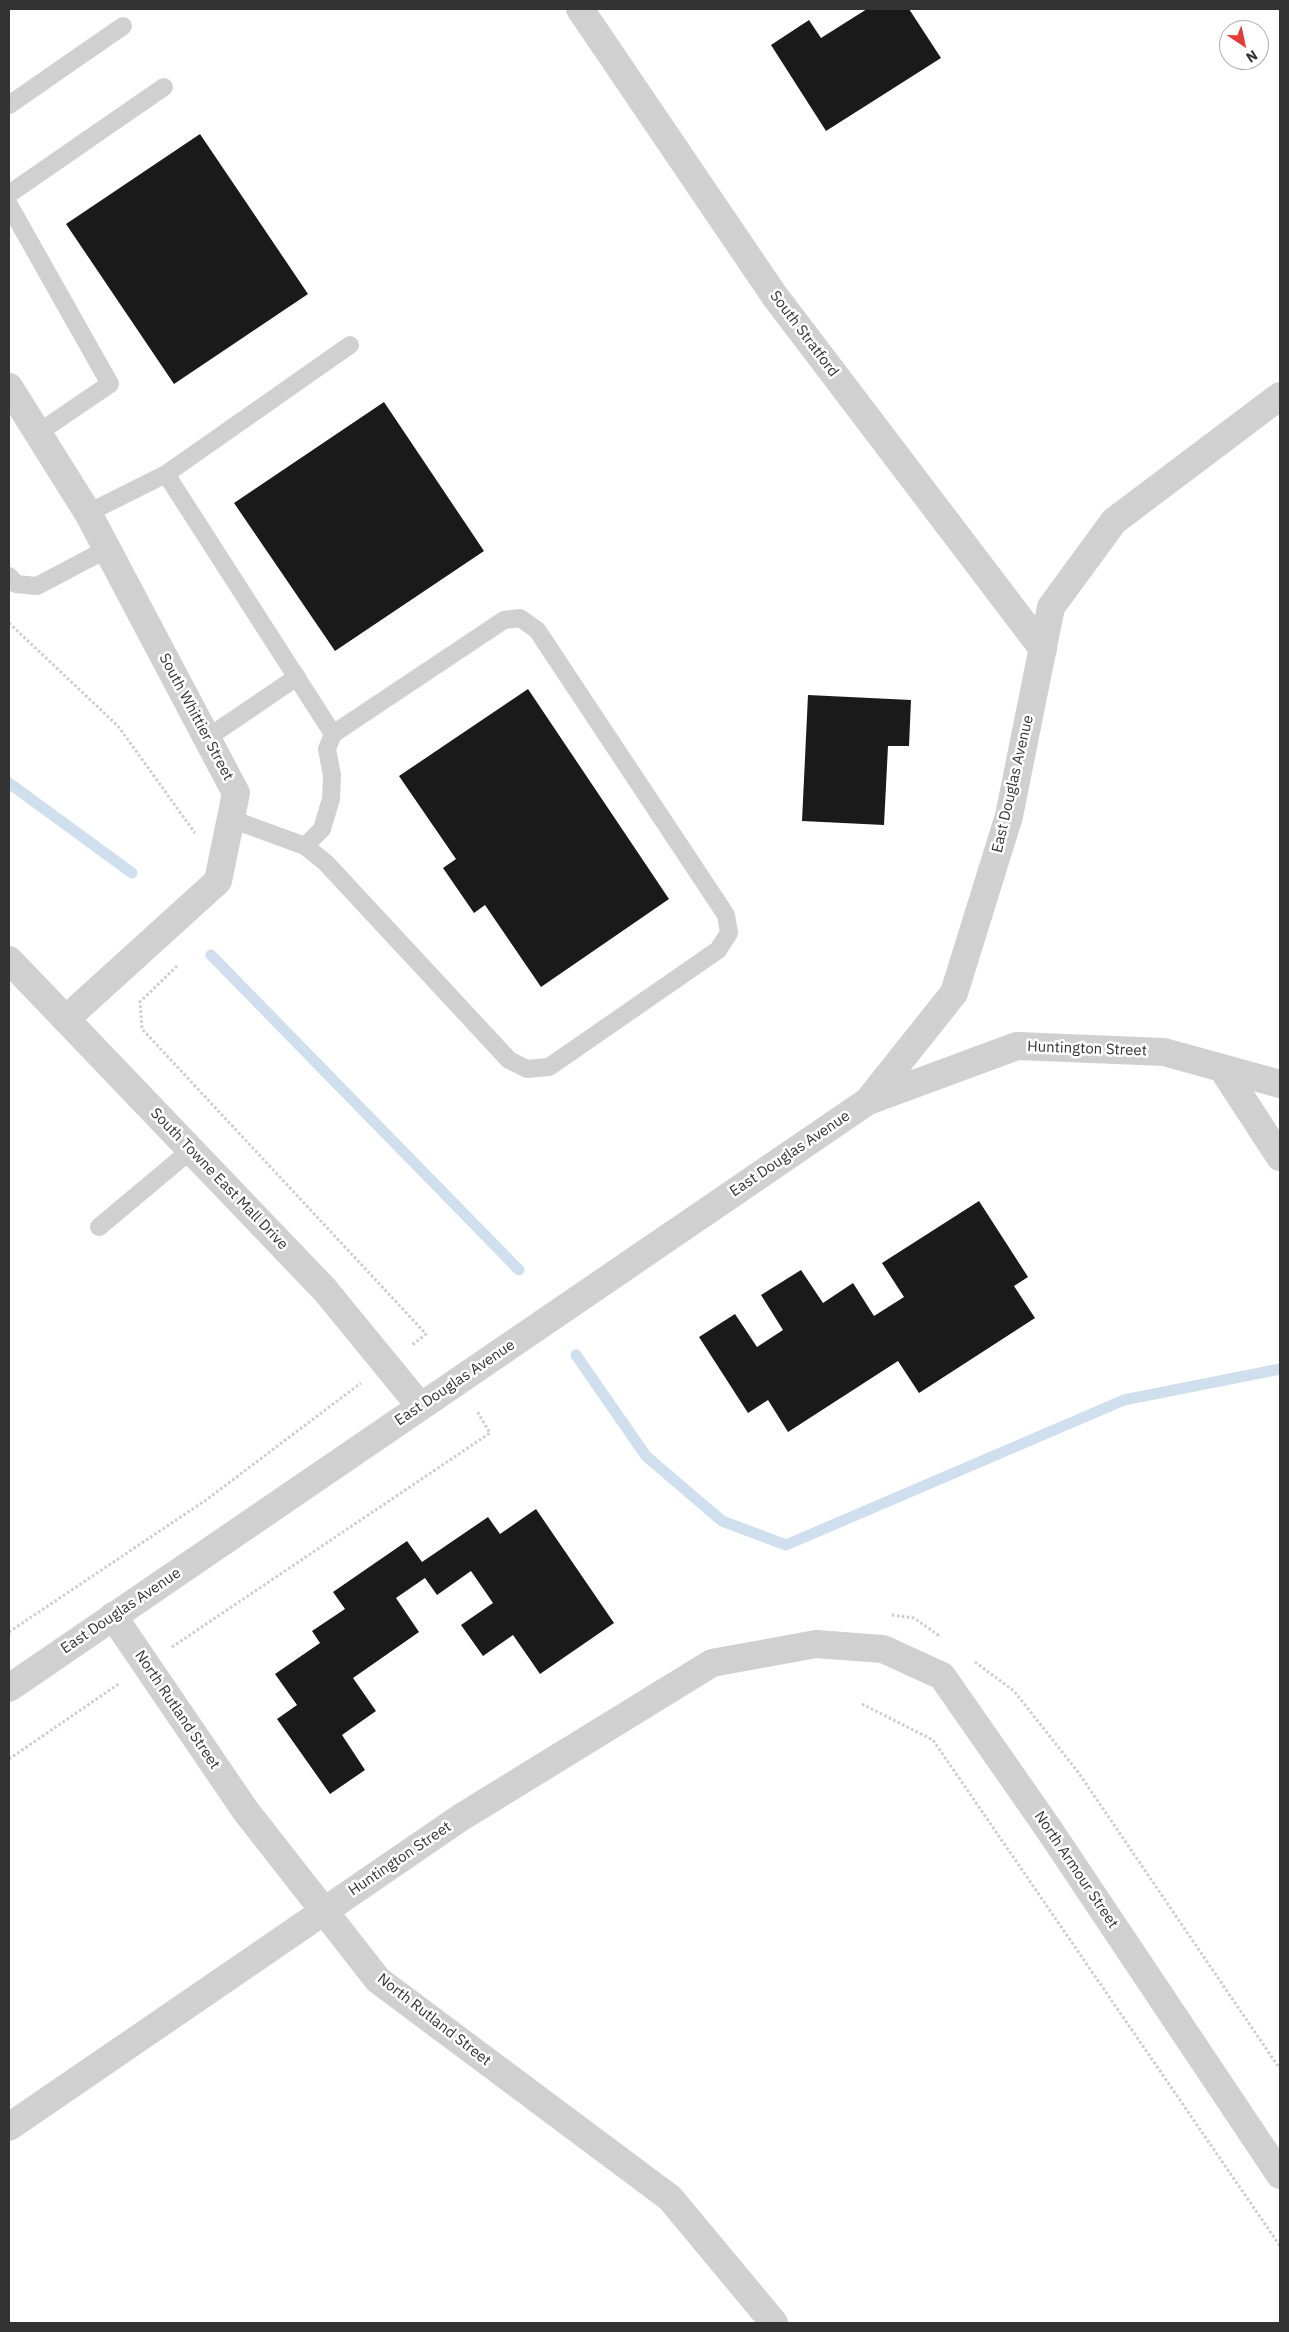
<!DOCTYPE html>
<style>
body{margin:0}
#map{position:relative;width:1289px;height:2332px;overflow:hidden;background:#fff;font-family:"IBM Plex Sans",sans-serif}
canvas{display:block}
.frame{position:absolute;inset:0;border:10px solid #333;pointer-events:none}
.north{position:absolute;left:1219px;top:20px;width:50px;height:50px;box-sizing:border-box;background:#fff;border:1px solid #adadad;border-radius:50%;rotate:146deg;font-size:14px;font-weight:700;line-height:20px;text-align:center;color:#333}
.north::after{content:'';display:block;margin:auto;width:18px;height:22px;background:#e73b38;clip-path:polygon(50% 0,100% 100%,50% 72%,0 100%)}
</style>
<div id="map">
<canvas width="1289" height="2332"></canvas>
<div class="frame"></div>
<div class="north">N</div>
</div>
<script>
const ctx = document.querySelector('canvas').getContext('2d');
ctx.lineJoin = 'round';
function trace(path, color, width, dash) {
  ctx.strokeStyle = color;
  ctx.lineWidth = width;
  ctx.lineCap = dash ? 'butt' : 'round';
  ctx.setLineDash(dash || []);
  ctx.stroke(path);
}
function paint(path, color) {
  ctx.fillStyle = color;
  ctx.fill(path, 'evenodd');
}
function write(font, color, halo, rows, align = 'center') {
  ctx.font = font + ' "IBM Plex Sans",sans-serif';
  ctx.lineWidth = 5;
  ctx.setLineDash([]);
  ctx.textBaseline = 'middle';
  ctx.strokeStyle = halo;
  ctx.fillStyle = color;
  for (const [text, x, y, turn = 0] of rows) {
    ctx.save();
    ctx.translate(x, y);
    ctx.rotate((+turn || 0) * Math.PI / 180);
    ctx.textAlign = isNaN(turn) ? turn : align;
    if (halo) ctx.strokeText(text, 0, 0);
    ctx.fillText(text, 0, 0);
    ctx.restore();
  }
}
const stream = new Path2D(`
 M9 783 132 873
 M211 955 519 1270
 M576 1355 646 1456 722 1521 786 1545 1124 1400 1280 1369`);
const building = new Path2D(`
 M867 9H909L941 58 826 131 771 45 809 20 821 38Z
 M200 134 308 294 174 384 66 224Z
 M384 402 484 551 335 651 234 503Z
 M528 689 669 899 541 987 485 905 474 913 443 868 456 859 399 776Z
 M808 695 911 700 909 746H888L884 825 802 821Z
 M979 1201 1028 1277 1014 1286 1035 1318 919 1393 898 1361 788 1432 768 1400 748 1413 699 1337 735 1314 757 1347 783 1330 761 1295 801 1270 823 1303 853 1283 874 1316 904 1297 882 1263Z
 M536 1509 614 1623 540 1674 513 1635 483 1656 461 1625 493 1603 471 1571 437 1595 425 1578 396 1598 419 1632 353 1678 376 1711 342 1735 365 1770 330 1794 277 1719 297 1705 275 1674 320 1643 312 1631 345 1609 333 1592 407 1541 422 1562 488 1517 500 1534Z`);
const path = new Path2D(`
 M9 623 118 726 195 833
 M177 966 140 1002 142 1029 426 1334 412 1345
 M892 1615 914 1618 941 1637
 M9 1632 206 1500 361 1383
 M172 1647 490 1433 477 1411
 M975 1662 1014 1691 1078 1772 1280 2069
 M862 1704 933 1740 1280 2246
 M9 1759 120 1683`);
const service = new Path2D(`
 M9 105 123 26
 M9 194 164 87
 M9 205 110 384 38 433
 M88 513 166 474
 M9 576 16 584 37 586 107 549
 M333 734 166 474 350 345
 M207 738 297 677
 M231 819 305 846 326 863 509 1060 527 1069 549 1067 718 950 729 933 726 915 537 630 520 618 504 620 333 734 327 749 332 775 331 799 322 829 305 846
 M99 1227 191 1150`);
const minor = new Path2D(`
 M580 9 774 295 1043 649
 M9 387 88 513 236 793 218 881 66 1019
 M1222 1068 1280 1157
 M113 1616 245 1810 378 1980 670 2198 774 2323
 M9 2127 460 1818 712 1663 816 1644 883 1649 942 1676 1048 1828 1280 2175`);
const tertiary = new Path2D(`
 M9 960 325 1290 420 1406
 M868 1101 1017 1046 1164 1052 1280 1084
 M9 1688 868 1101 954 993 1009 816 1051 607 1114 521 1280 396`);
const streetNames = [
 ["South Stratford",804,334,53],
 ["South Whittier Street",196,717,62],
 ["East Douglas Avenue",1013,784,-77],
 ["Huntington Street",1087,1049,2],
 ["East Douglas Avenue",790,1154,-34],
 ["South Towne East Mall Drive",219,1179,46],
 ["East Douglas Avenue",455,1383,-34],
 ["East Douglas Avenue",121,1611,-34],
 ["North Rutland Street",177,1710,56],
 ["Huntington Street",400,1859,-34],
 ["North Armour Street",1076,1870,56],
 ["North Rutland Street",434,2020,38]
];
trace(stream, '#cfdfee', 11);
paint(building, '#1a1a1a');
trace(path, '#cdcdcd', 3, [2.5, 2.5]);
trace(service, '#d0d0d0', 18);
trace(minor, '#d0d0d0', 28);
trace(tertiary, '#d0d0d0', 28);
write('15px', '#333', '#fff', streetNames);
</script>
